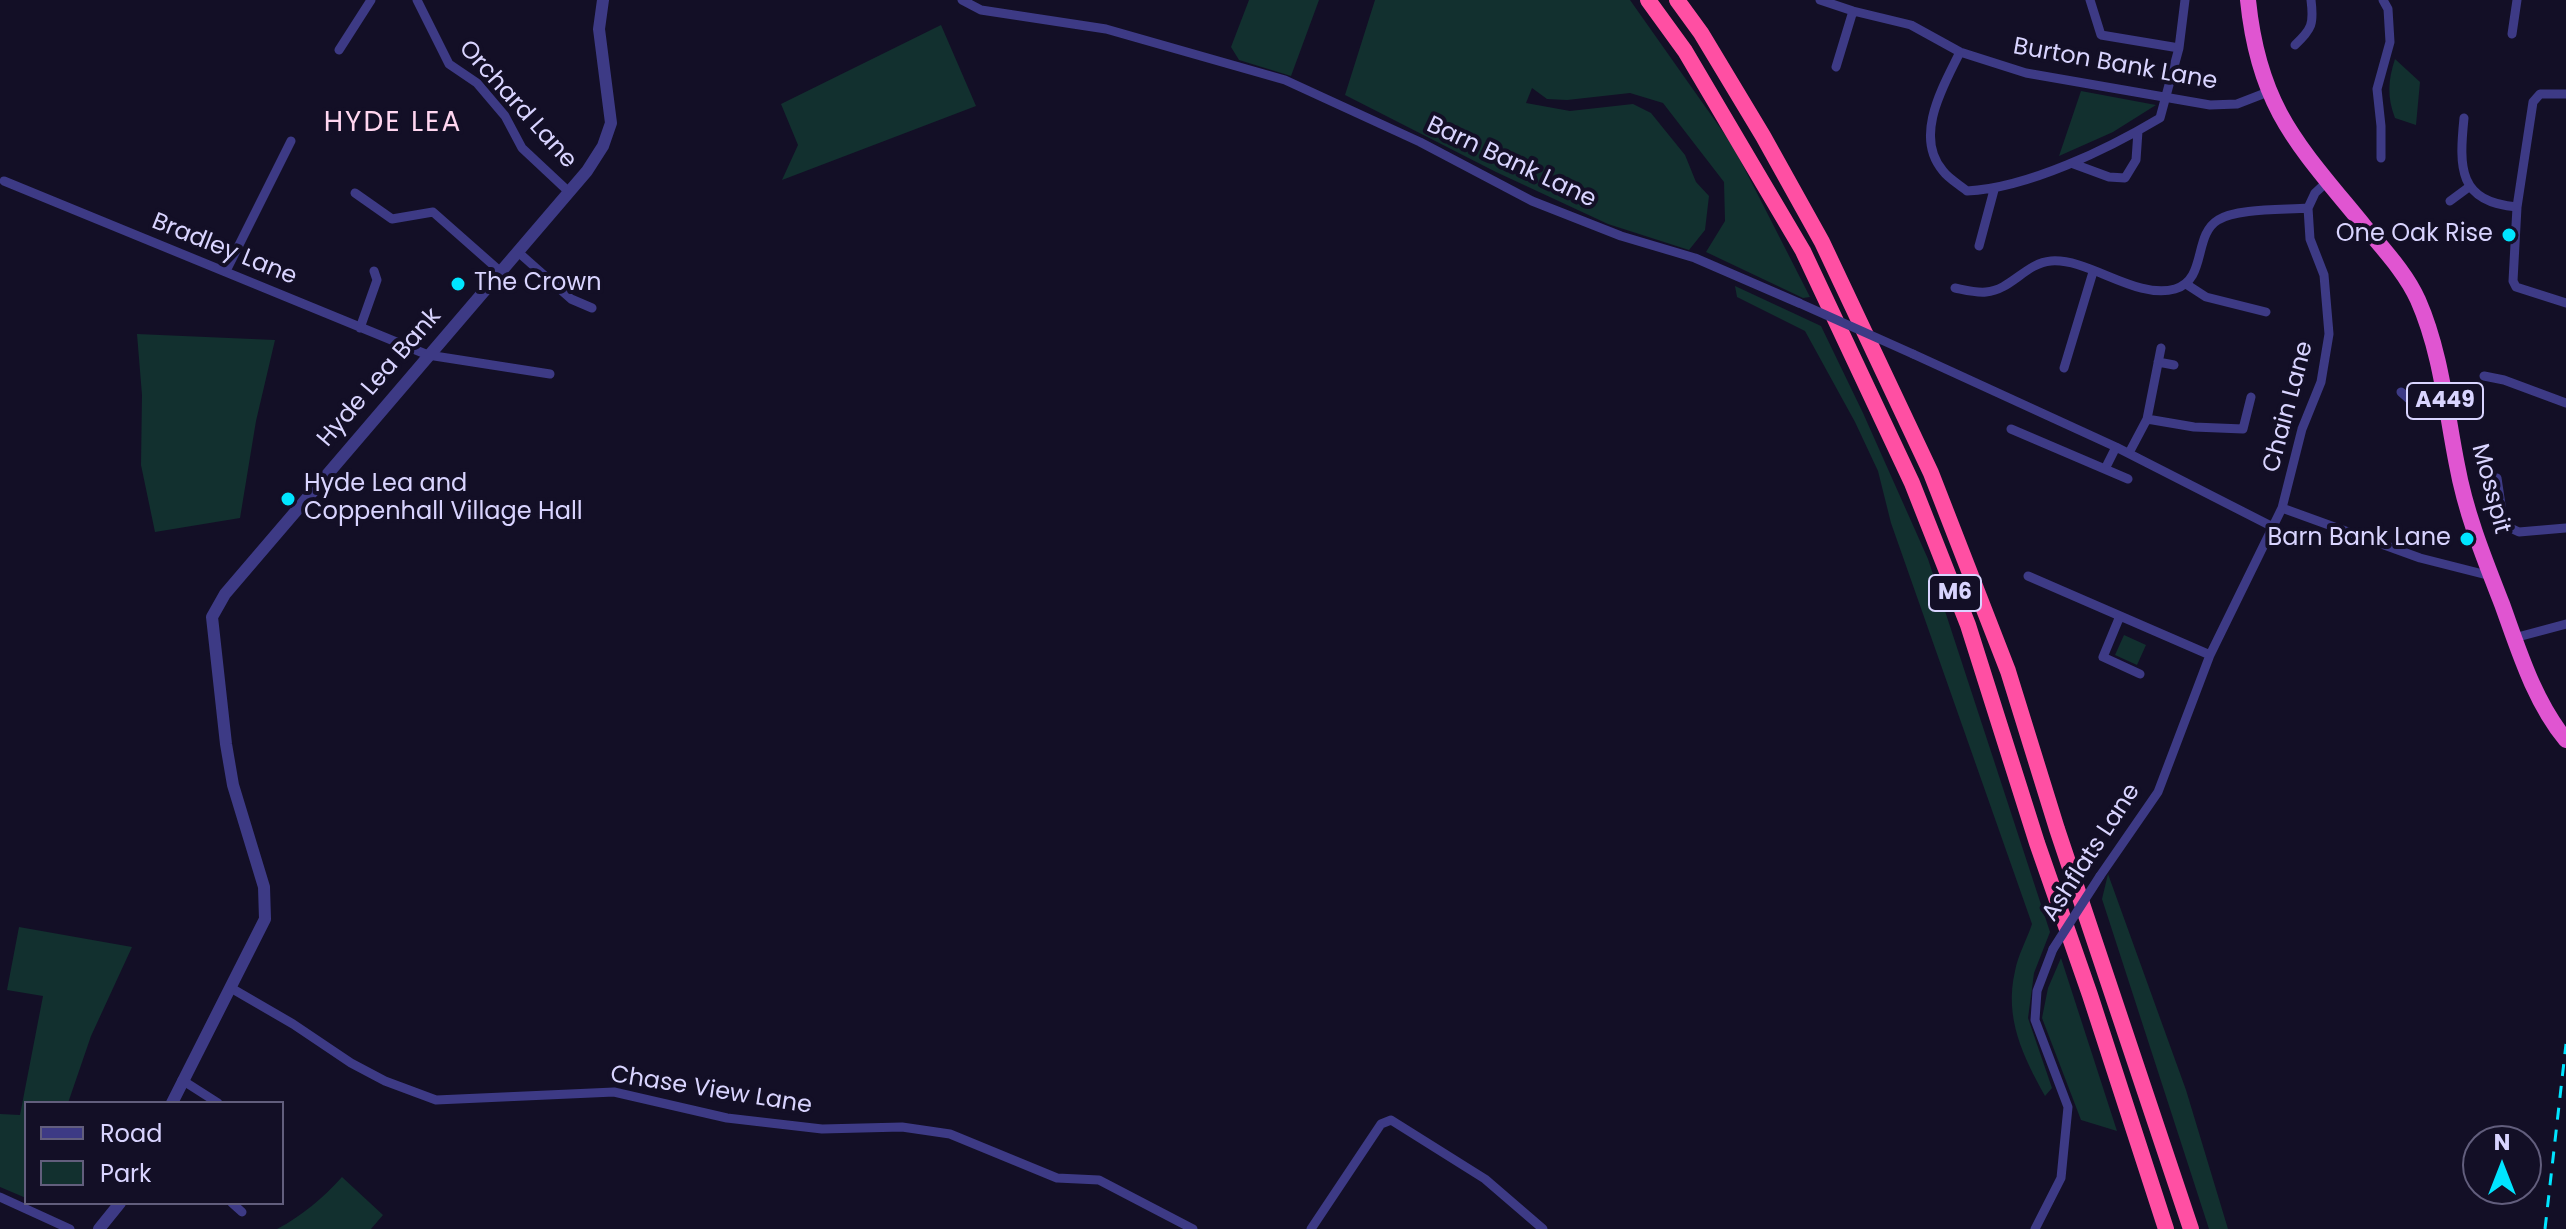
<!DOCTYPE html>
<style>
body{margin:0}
#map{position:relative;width:2566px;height:1229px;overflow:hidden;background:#130f26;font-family:Poppins,sans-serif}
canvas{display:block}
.legend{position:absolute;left:24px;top:1101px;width:260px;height:104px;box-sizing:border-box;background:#130f26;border:2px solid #625e7d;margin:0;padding:10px 14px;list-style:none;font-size:24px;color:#d9d4ff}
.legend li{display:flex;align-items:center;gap:16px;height:40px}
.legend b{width:40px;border:2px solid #625e7d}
.north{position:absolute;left:2462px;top:1125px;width:80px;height:80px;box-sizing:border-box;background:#130f26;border:2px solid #625e7d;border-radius:50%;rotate:0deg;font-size:22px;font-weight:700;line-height:32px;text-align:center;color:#d9d4ff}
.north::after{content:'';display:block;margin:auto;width:28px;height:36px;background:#00e5ff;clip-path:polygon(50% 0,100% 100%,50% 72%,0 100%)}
</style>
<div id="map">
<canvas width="2566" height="1229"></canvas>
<ul class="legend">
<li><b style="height:10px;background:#3d3a85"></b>Road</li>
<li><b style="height:22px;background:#12302f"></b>Park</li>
</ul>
<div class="north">N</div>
</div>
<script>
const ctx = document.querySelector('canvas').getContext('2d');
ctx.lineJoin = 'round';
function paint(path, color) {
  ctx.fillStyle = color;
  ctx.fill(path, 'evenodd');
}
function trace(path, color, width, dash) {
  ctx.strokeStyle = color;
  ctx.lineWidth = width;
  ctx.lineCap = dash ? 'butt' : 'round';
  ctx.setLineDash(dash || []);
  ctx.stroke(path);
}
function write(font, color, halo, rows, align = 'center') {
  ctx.font = font + ' Poppins,sans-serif';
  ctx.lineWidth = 8;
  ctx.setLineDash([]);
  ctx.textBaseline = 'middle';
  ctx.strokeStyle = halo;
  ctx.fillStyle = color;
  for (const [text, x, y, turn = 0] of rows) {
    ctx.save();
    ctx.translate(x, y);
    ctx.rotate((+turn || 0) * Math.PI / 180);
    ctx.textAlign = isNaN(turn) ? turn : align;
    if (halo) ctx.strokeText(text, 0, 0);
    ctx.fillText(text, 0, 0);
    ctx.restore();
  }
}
const green = new Path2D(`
 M1249 0H1319L1291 76 1239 60 1231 47Z
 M1375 0H1630L1733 146 1810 297 1803 298 1706 252 1725 221 1724 182 1663 103 1630 93 1567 100 1547 99 1532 88 1526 103 1570 111 1633 104 1651 113 1685 155 1696 182 1709 196 1705 230 1689 250 1608 224 1496 172 1345 95Z
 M941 25 976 106 782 180 798 145 781 104Z
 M2395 59 2420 82 2416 125 2395 118C2387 97 2388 80 2395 59Z
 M2081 91 2156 105 2113 132 2059 156Z
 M1735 286 1821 326 1863 413 1928 559 2050 932 2034 973 2028 1018 2052 1088 2045 1096C2023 1056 2004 1018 2015 971 2018 955 2027 939 2032 924L1891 523 1878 471 1855 422 1805 331 1737 297Z
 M137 334 275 340 256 421 240 518 155 532 141 465 142 395Z
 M2124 635 2146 645 2137 665 2115 655Z
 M2108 874 2186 1090 2228 1229H2209L2102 899Z
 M19 927 132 947 91 1036 68 1103H26V1198L0 1187V1114L20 1115 43 996 7 990Z
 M2061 958 2117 1131 2081 1120 2042 1018 2048 988Z
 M342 1177 383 1215 371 1229H277C302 1216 323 1198 342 1177Z`);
const minor = new Path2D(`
 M417 0 449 64 477 83 505 116 522 148 569 192
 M962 0 981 10 1106 29 1285 80 1420 142 1532 201 1621 236 1695 258 1799 303
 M1820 0 1853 11 1911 25 1960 52 2026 73 2210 105 2237 104 2268 92
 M2090 0 2101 35 2179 48
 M2512 34 2517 0
 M2295 45C2312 29 2314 24 2311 0
 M339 50 371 0
 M1960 52C1944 85 1913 136 1943 171 1949 179 1960 185 1967 191 2028 188 2108 149 2160 118L2179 48 2185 0
 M1836 67 1853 11
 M2566 94H2540L2533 102 2517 207 2513 281 2516 287 2566 303
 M2464 118C2459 168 2458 202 2517 207
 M2381 158V126L2377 89 2390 42 2388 9 2383 0
 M2071 163 2109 177 2125 178 2136 160 2138 131
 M4 181 428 355 550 374
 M355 193 392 219 433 212 501 272
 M2450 201 2469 187
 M1979 246 1994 190
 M518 252 571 299 592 308
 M226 271 291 141
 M2186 284 2206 297 2266 312
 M1955 288C1965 290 1976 293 1986 292 2011 290 2026 263 2051 261 2089 258 2136 300 2175 289 2207 280 2193 235 2218 220 2236 208 2285 210 2308 208
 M360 328 377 280 374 271
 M1913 354 2116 447 2273 527
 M2158 362 2174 365
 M2064 368 2093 272
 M2484 376 2504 380 2566 403
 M2401 392 2409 399 2446 406
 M2147 419 2194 427 2243 429 2251 397
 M2011 429 2128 479
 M2129 453 2147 419 2161 348
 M2106 467 2116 447
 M2497 478 2504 525 2519 532 2566 528
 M2282 508 2420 558 2491 576
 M2028 576 2210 655
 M2120 616 2103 657 2140 674
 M2514 638 2566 624
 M2100 876 2158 792 2210 655 2282 508 2302 429 2321 382 2329 334 2324 275 2310 239 2308 208 2315 193 2328 181
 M231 988 293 1024 351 1063 385 1081 436 1100 614 1092 727 1118 822 1129 902 1127 950 1134 1057 1178 1099 1180 1193 1229
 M182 1080 218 1103
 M0 1197 70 1229
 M232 1203 242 1212
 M1311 1229 1381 1124 1391 1120 1485 1179 1543 1229
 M2035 1229 2061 1178 2068 1107 2035 1020 2037 991 2053 949`);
const tertiary = new Path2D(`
 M172 1103 265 919 264 887 233 785 226 744 212 617 225 594 587 171 603 146 611 123 599 29 603 0
 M99 1229 120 1203`);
const trunk = new Path2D(`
 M2248 0C2259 109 2299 146 2365 227 2384 250 2406 273 2418 300 2441 352 2446 410 2457 465 2466 514 2484 558 2502 604 2519 651 2534 701 2566 740`);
const motorway = new Path2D(`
 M1648 0 1685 51 1803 251 1912 483 1968 625 2037 843 2090 995 2166 1229
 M1677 0 1701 33 1763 136 1822 242 1931 473 2008 671 2057 829 2191 1229`);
const rail = new Path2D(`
 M2545 1229 2566 1044`);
const minorBridge = new Path2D(`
 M1799 303 1913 354
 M2053 949 2100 876`);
const markers = [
 [2509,235,8,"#00e5ff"],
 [458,284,8,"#00e5ff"],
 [288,499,8,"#00e5ff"],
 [2467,539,8,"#00e5ff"]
];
const shields = [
 [2445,401,76],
 [1955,593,52]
];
const shieldNames = [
 ["A449",2445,401],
 ["M6",1955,593]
];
const streetNames = [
 ["Burton Bank Lane",2115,65,10],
 ["Orchard Lane",517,105,48],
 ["Barn Bank Lane",1511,163,25],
 ["Bradley Lane",224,250,22],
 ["Hyde Lea Bank",380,378,-49],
 ["Chain Lane",2289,407,-75],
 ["Mosspit",2490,489,75],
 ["Ashflats Lane",2092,853,-57],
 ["Chase View Lane",711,1091,9]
];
const poiNames = [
 ["One Oak Rise",2493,235],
 ["The Crown",474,284,"left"],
 ["Hyde Lea and",304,485,"left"],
 ["Coppenhall Village Hall",304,513,"left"],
 ["Barn Bank Lane",2451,539]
];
const quarterNames = [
 ["HYDE LEA",393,124]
];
paint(green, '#12302f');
trace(minor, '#3d3a85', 9);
trace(tertiary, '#3d3a85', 12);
trace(trunk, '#e055d1', 16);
trace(motorway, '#ff4fa3', 16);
trace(rail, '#00e5ff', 3, [12, 10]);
trace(minorBridge, '#3d3a85', 9);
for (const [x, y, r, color] of markers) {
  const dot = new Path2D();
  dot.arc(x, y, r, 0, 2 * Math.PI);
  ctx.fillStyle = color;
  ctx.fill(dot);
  trace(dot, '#130f26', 3);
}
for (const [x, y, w] of shields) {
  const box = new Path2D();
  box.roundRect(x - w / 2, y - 18, w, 36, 6);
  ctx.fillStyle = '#130f26';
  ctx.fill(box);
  trace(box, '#d9d4ff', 2);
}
write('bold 22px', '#d9d4ff', null, shieldNames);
write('24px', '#d9d4ff', '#130f26', streetNames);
write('24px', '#d9d4ff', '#130f26', poiNames, 'right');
ctx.letterSpacing = '2px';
write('28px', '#ffd6f0', '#130f26', quarterNames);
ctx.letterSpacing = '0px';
</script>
